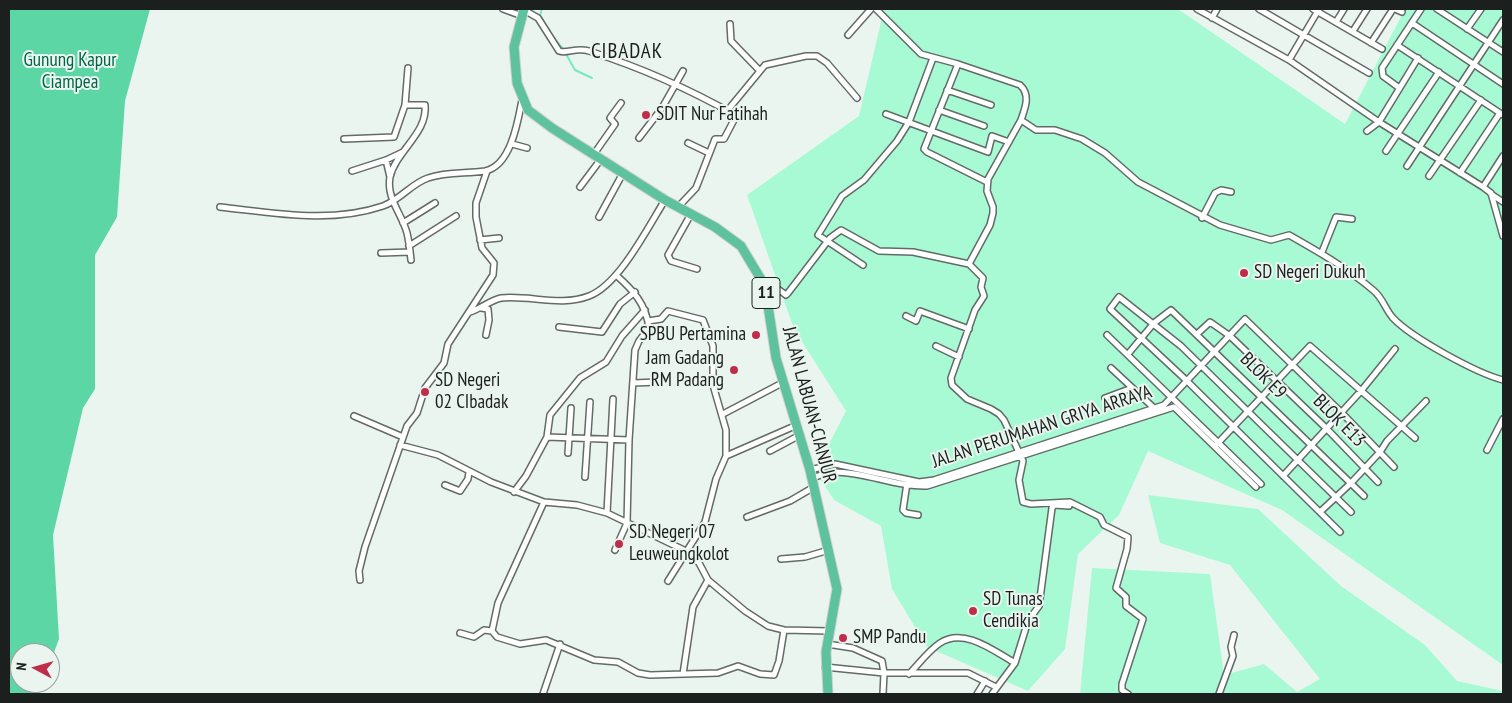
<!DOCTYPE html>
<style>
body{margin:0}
#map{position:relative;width:1512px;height:703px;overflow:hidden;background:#ebf5f0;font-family:"PT Sans Narrow",sans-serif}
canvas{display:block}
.frame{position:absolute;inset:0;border:10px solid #1b1f1d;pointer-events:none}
.north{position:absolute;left:10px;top:643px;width:50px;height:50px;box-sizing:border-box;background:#ebf5f0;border:1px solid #989f9c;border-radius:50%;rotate:276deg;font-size:14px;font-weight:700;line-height:20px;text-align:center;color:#1b1f1d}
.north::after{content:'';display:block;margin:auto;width:18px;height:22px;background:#be2d4a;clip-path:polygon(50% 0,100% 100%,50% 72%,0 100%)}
</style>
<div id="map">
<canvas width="1512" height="703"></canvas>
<div class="frame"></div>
<div class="north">N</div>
</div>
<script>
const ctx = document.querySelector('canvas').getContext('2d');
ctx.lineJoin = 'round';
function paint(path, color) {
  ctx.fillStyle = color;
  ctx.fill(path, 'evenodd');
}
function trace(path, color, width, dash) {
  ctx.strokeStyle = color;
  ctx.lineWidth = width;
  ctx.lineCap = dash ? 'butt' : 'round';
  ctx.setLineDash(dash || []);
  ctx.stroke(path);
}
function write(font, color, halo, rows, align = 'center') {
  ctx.font = font + ' "PT Sans Narrow",sans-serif';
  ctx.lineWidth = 4;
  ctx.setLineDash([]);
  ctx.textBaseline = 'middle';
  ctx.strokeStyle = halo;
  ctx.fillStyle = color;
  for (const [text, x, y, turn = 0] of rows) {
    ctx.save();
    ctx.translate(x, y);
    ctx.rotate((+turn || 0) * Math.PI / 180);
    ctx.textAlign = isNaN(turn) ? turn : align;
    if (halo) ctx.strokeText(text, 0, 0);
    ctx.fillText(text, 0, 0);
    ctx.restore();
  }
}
const green = new Path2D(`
 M884 9H1178L1345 124 1405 9H1503V665L1282 510 1148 451 1119 515 1078 554 1065 649 1028 691 927 647 892 589 881 526 834 500 815 471 846 411 794 329 747 195 859 116Z
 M1148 495 1258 509 1341 586 1425 645 1457 681 1503 691V694H1080L1092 568 1210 574 1224 675 1264 664 1297 692 1320 679 1230 565 1160 543Z`);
const forest = new Path2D(`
 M9 9H150L125 101 117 217 95 255V389L83 408 53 535 59 639 50 663V653H20V683H43L39 694H9Z`);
const stream = new Path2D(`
 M542 9 540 15 550 32
 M552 36 564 50
 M566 54 575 70 592 78`);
const minor = new Path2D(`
 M503 9 522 16
 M876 9 921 54 958 64 1020 85C1031 95 1025 108 1021 120L1036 130H1055L1082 139 1105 153 1138 182 1220 225 1271 240 1289 235C1319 252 1347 268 1373 290 1383 298 1385 309 1393 318 1412 338 1476 373 1503 380
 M1197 9 1289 60 1379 122 1483 187 1491 193 1503 236
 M1259 9 1369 73
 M1313 9 1382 49
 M1395 9 1402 12
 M1437 9 1503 52
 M524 10 538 18 559 51C567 54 576 47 589 51 639 67 689 89 735 115V118L724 139H715L696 188 679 206
 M1212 18 1217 9
 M1336 22 1344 9
 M1412 23 1503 84
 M730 24 731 41 759 70
 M1467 29 1481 9
 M1353 31 1367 9
 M848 35 871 9
 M1371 43 1393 9
 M1397 45 1503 115
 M1289 60 1319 9
 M958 64 924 149 927 152 987 182
 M1398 87 1383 76 1382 68 1421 9
 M947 90 991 105
 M405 105H425C428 133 396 151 390 177 386 198 402 214 407 233 409 241 410 251 411 260
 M939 110 984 126
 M727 111 765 65 806 56H817L827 63 857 98
 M886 114 988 152 992 136 1009 142
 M1367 131 1379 122 1418 58
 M639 138 662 108 683 71
 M344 139 394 137 405 105 408 68
 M688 143 709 153
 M512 144 527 148
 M1386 151 1439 72
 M594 154 615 124 610 118 621 103
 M386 160 390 177
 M1407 166 1503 20
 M352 171 386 160 403 152
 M1460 173 1500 113
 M1429 176 1481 100
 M580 187 601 159
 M1483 187 1503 156
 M1491 194 1503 202
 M220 207C275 213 330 224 383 206 400 200 412 183 428 178 448 171 466 174 485 171 511 166 518 121 522 100
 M691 214 668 255 671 261 697 269
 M599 217 623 173
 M1202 218 1215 193 1221 190 1231 192
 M403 223 435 203
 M480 240 499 238
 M409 246 456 216
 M1322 252 1336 217 1352 219
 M381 253 410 252
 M969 264 983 278 981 287 984 296 975 310 951 378 952 385 967 399 991 409 999 414 1004 420 1023 461 1019 480 1023 502 1031 504 1070 502 1100 517 1104 525 1128 537 1127 549 1116 588 1126 597V606L1143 619 1122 684V690L1128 694
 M863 265 818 235 842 196 864 180 897 141 909 122 933 58
 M765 286 775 287 786 295 788 293 830 238 841 230 879 251 913 252 969 264 990 225 993 213V207L987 191 988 179 1021 120
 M481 308 488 309 489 320 486 335
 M470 312C480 309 491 300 501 298 530 295 561 307 589 296 619 285 648 227 665 200
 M906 316 916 321 920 311 969 329
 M648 321 661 319 668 311 703 320 713 346V385L726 430V456L716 479 705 522 668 581
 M559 327 602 332 620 304 635 292
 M1197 334 1210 322 1230 336 1327 429 1378 482
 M1107 335 1261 484
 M936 346 959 357
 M1128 354 1154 323 1171 310 1364 496
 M1111 368 1155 409
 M633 383 658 382
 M1105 398 1132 388
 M723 414 784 382
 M354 416 403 437
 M547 437 629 440
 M1217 444 1310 346 1415 438
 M400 445 438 455 491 482 544 502 498 603 492 631 497 637 520 644 546 640 594 660 618 662 638 673 650 675 718 673 738 666 760 674 774 675 779 661 784 630
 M1487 450 1503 419
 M770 451 800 435
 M568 453 571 408
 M726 456 797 425
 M810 470 835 464 919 482 934 480 1164 405 1245 319 1341 412 1394 467
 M1283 476 1361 391 1395 349
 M585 477 590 402
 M812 478C819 476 827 472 834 472 866 472 896 487 927 486L1174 407 1256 487
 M907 483 903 510 906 513 918 515
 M445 485 460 491 468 479 469 472
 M514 492 526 476 547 437 550 415 580 378 606 362 622 336 645 310
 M544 502 577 505 607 513 686 551 699 563 708 580 745 611 768 626 784 630 829 631
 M1320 512 1351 483 1380 452 1387 441 1426 401
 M607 513 613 399
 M747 517 790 501 814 487
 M1340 532 1186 380 1110 309 1119 297 1181 346 1351 512
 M615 550 627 523 629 440 635 350 639 341 649 328C646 304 633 290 616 275
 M781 559 805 557 829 550
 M360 580 359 571 365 547 407 426 417 413 425 388 444 363 448 344 493 275 494 263 482 248 476 217V203L487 171
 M460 633 474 637 484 630 492 631
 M827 644 853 648 882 661 884 673 883 694
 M825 667 884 673H968L996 687
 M683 674 693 607 708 580
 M909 674C919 664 928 651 940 643 964 627 994 651 1015 663
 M543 694 560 644
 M977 694 985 681
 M992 694 1015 663 1028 621 1039 606 1052 508 1054 505 1069 506
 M1219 694 1233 656 1231 647 1234 635`);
const trunk = new Path2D(`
 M524 9 514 47 517 83 528 110 552 128 665 200 715 227 741 246 765 286 776 358 810 470 837 589 826 652 828 694`);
const markers = [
 [646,115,5,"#be2d4a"],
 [1244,273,5,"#be2d4a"],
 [756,335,5,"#be2d4a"],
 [734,370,5,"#be2d4a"],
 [425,392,5,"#be2d4a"],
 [619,544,5,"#be2d4a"],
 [973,611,5,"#be2d4a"],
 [843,638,5,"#be2d4a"]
];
const shields = [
 [766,293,28]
];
const shieldNames = [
 ["11",766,293]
];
const parkNames = [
 ["Gunung Kapur",70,61],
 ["Ciampea",70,83]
];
const poiNames = [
 ["SDIT Nur Fatihah",656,115],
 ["SD Negeri Dukuh",1254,273],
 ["SPBU Pertamina",746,335,"right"],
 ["Jam Gadang",724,359,"right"],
 ["RM Padang",724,381,"right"],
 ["SD Negeri",435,381],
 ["02 CIbadak",435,403],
 ["SD Negeri 07",629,533],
 ["Leuweungkolot",629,555],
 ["SD Tunas",983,600],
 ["Cendikia",983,622],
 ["SMP Pandu",853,638]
];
const streetNames = [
 ["BLOK E9",1263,376,45],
 ["JALAN LABUAN-CIANJUR",809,405,75],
 ["BLOK E13",1339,421,45],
 ["JALAN PERUMAHAN GRIYA ARRAYA",1042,427,-18]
];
const quarterNames = [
 ["CIBADAK",627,52]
];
paint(green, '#a8fad5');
paint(forest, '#5dd6a6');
trace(stream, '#74ebbb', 2);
trace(minor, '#636b67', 8);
trace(trunk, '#d1d2d2', 11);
trace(minor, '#fff', 5);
trace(trunk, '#5fc29f', 9);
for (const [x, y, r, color] of markers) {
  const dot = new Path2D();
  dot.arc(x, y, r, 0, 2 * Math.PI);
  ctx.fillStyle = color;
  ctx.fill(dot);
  trace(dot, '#ebf5f0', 2);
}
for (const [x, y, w] of shields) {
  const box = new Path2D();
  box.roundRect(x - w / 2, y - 15.5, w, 31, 4);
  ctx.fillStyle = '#ebf5f0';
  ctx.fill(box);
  trace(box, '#1b1f1d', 1);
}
write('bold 18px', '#1b1f1d', null, shieldNames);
write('19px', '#006648', '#ebf5f0', parkNames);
write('19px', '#1b1f1d', '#ebf5f0', poiNames, 'left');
write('19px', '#1b1f1d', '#ebf5f0', streetNames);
ctx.letterSpacing = '1px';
write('21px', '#1b1f1d', '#ebf5f0', quarterNames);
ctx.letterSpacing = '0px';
</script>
